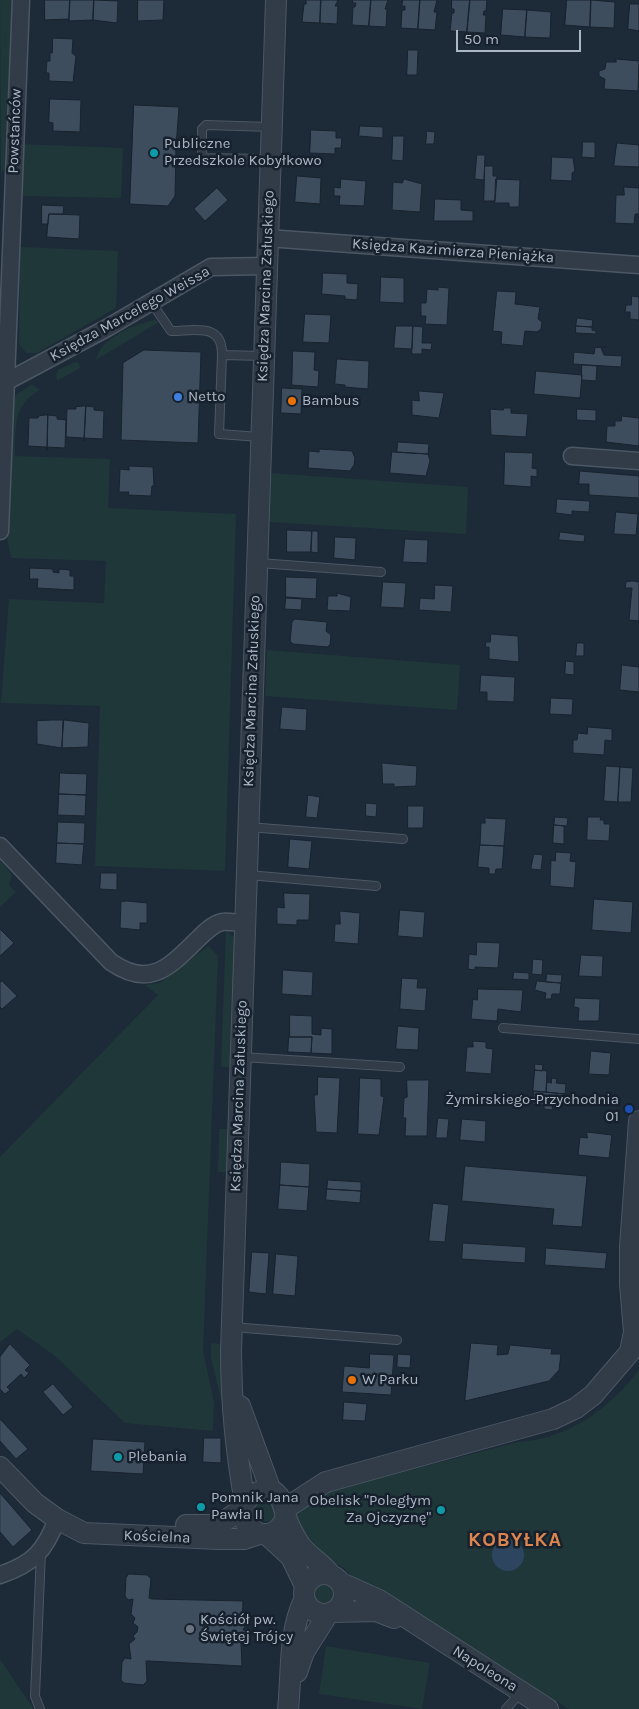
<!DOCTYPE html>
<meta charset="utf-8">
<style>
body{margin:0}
#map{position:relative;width:639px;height:1709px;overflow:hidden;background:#1d2a38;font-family:Karla,sans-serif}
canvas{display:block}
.scale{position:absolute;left:456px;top:30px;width:125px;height:22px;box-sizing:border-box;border:2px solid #abb7c6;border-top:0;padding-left:6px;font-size:15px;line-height:18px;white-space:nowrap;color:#abb7c6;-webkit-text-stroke:4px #17212d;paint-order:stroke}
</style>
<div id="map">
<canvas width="639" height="1709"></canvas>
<div class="scale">50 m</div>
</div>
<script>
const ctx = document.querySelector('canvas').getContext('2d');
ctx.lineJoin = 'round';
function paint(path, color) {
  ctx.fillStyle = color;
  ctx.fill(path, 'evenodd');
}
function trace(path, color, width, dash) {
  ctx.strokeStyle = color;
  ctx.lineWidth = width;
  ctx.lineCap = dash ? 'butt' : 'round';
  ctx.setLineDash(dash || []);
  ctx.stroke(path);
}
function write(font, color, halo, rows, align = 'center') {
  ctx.font = font + ' Karla,sans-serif';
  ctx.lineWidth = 5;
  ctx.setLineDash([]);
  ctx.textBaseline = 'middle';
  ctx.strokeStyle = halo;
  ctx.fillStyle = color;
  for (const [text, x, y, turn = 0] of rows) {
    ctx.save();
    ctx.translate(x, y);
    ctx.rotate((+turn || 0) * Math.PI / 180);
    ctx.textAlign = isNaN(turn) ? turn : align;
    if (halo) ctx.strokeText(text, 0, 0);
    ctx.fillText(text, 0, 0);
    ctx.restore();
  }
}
const green = new Path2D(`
 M0 0H14L8 166 1 173Z
 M23 144 123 148 121 198 22 196Z
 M20 247 118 251 116 308 37 353H26L19 344Z
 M155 320 159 322 96 360C100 338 135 324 155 320Z
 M75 362 79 363 80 368 57 381 56 375 58 370Z
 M32 384 40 390C12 405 16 428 15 456L110 459 108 508 236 514 225 871 95 866 100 706 1 703 9 599 104 603 106 561 11 558 7 538 8 456 12 403 16 395Z
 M271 473 468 487 466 534 269 522Z
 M267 650 460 665 457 710 265 696Z
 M0 860 12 875 9 885 16 892 0 907Z
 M226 931 235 938 233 1067H221Z
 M208 946 218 956 203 1351 214 1402 213 1431 125 1423 55 1356 17 1329 0 1342V1157L158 995 145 985 160 983Z
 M219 1129H230L229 1172H218Z
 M211 1343 222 1344 227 1424 211 1358Z
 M639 1370V1709H569L446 1633 357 1582 344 1568 316 1554 295 1519 298 1506 314 1495 518 1442C567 1440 611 1407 639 1370Z
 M255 1512a10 10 0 1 1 20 0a10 10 0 1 1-20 0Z
 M314 1593a10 10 0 1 1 20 0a10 10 0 1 1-20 0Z
 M326 1646 430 1663 422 1709 319 1694Z
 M0 1659 33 1708V1709H0Z`);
const water = new Path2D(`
 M492 1555a16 16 0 1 1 32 0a16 16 0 1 1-32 0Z`);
const building = new Path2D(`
 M45 0H70L69 21 68 19 45 20Z
 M70 0H94L93 20 69 21Z
 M94 0 118 1 117 23 93 20Z
 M138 0H164L163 20 138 21Z
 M306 0H321L320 23 302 22 304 4H306Z
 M321 0H338L335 6H338L337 24 320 23Z
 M353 0H371L369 26 352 25 353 7H355L356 3H353Z
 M371 0H388L385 9H387L386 27 369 26Z
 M403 0H420L418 29 401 28 402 10H405V6H402Z
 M420 0H437L434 12H437L435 30 418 29Z
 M452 0H470L467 32 450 31 452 13H454V9H452Z
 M470 0H487L486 11H484L483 15H486L485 33 467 32Z
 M567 0H591L590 27 565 25Z
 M591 0 615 2 614 28 590 27Z
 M630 4H639V31L628 29Z
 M503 9 527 10 525 37 501 35Z
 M527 10 551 12 550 38 525 37Z
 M53 38 73 39 72 53 76 56 73 82 49 81V73H46L47 61H50V52L52 53Z
 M408 50H418L417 75H407Z
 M616 59 639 61 638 91 604 89 605 79 599 76V71L605 69 606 62H616Z
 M50 99 81 100 80 132 53 131V123L49 122Z
 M134 105 179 107 176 147 175 196 168 206 130 204Z
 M360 126 383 127V138L359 136Z
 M311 130 336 131V138H342L341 148H335V154L310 153Z
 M427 131 435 132 434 144H426Z
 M393 136H404L403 161 392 160Z
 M583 142H595V158L582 157Z
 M617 143 639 145V167L614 166Z
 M477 155H485L484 180 475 179Z
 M552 157 573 158 575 171 572 173V181L551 180Z
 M485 166H493V176H497L495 201H484Z
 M297 176 321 178 320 204 295 202Z
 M341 179 366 181 364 206 339 205 340 196H334V187L340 188Z
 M404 179 422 184 420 212 392 210 393 182 402 183Z
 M496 179 520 180 519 207H509V203H495Z
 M624 187 639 188V214H635L634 224 615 223 616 195H624Z
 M217 188 228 200 205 221 194 209Z
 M435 199 461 200V210L473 211V221H434Z
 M42 205 64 206 63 214H49L48 224H42Z
 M49 214 80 215 79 239 47 237Z
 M323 273 347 274V283L358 284 357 300 345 299V296L322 294Z
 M381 277 404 278V303L380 302Z
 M438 287 449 288 447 325 425 324 426 316H421V303H426L427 289 438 290Z
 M497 291 516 292 515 304 540 307 538 319 542 322 541 329 537 332 525 331 523 346 501 344 502 332 493 331Z
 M632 296 639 297V320L630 319V312H625L626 305H631Z
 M305 314 331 315 329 343 303 342Z
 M577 318 593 320 592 327 576 326Z
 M396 326H413L412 349 394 348Z
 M413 326 423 327 422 343H432L431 350 422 349V354H412Z
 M576 326 592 327V330L596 331V334L576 333Z
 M605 347 601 348 604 355 622 356 621 367 573 364 574 352 594 354 595 348Z
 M144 350 201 352 198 443 121 440 123 363Z
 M293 351 315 352 314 370 319 371 318 387 292 385Z
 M337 359 369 361 368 389 345 387V385L335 384Z
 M582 365 597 366 596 381 582 380Z
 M536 371 582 375 580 398 534 394Z
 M282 388 302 389 301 414 281 413Z
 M419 391 444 393 439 418 412 415V400L419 401Z
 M86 406 94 407V410L104 411 103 439 85 438 84 441Z
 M86 406 84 441V438L66 437 67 409H76V407Z
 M504 408H511V413L528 414 526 437 491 435 490 409 503 410Z
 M577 409 596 410V421L577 420Z
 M48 415 57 416V419L66 420 65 448 47 447V450Z
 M48 415 47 450 46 447 28 446 29 418H38L39 416Z
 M622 416 639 418V446L606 442 607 426H615V421H621Z
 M398 442 429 444 428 454 397 452Z
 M319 449 352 451 355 458 354 465 350 471 308 468 309 451 319 452Z
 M392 452 428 454 430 461 426 476 390 473Z
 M505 452 533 453 532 468 537 469V477L531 476V487L504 485Z
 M129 466 153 467 154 486H152L151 496 128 495 129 492H119L120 469 129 470Z
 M580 471 639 476V498L589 495V484H579Z
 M557 499 590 501 589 512 572 511V515L556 513Z
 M616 512 638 514 636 535 614 534Z
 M287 530 312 531 311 552H287Z
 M312 531H318V553L311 552Z
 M560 532 585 535 584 542 559 540Z
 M335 537 356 538 355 560 334 558Z
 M405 539 428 540 427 563 403 562Z
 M30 568 53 569V572L59 573V569L70 570V576H74V590L37 588 38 579H30Z
 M286 577 317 578 316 599 286 597Z
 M633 581 639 582V621L629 620 632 588H625L626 582Z
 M383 582 406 583 404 608 381 607Z
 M435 585 453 586 451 612 419 610 420 598 434 599Z
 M337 593 351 597 350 611 327 610 328 596H337Z
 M286 598 302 599 301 610 285 609Z
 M295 619 327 622 326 631 331 635 330 645 327 647 293 644 290 641 292 622Z
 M491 634 518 636 519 662 489 659V647H485L486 642H490Z
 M577 643H584V656H576Z
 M566 661 574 662V675L565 674Z
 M622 665 639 667V692L620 690Z
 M481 675 515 677 514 702 487 701V692H480Z
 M551 698 573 699 572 715 550 714Z
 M282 707 307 709 306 731 280 729Z
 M52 720H63L62 748 37 744V721Z
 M64 720 89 723 88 747 62 748Z
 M588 727 612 729V741L605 740 604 755 573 753V740H577L578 733 587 734Z
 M382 763 417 766 416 786 394 787V784H383Z
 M606 766 620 767 618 802 604 801Z
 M620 767 633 768 631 802H618Z
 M60 773 87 774 86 795 59 794Z
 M59 794 86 795 85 816 58 815Z
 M308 795 320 797 317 818 306 817Z
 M366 803 377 804 376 817 366 816Z
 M408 806H424L423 828H408Z
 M555 817 568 818 567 826 554 825Z
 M588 817H601L600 820H604V824H610L609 841 587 840Z
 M485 818 506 819 504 846 480 845 481 823H485Z
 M58 822 85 823 84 844 57 843Z
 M554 825 564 826V844L553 843Z
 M290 839 312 841 309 869 288 867Z
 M57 843 84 844 82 865 56 863Z
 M480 845 504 846 502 869H496L495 874H489V868L478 867Z
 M556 852 571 853 570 861 576 862 574 888 550 886 551 860 555 861Z
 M534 854 543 855 541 870 531 869Z
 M101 873H117V890L100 889Z
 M284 893 310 894 309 920H297V925L277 924V907L284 908Z
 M594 899 633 902 631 933 592 930Z
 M127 901 147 903V923H140V930L120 928 121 902Z
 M400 910 425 912 423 938 398 936Z
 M340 911 360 913 358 944 334 942 335 924H340Z
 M0 929 14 943 0 956Z
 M477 942 500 943 498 968 475 967V970L468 969 469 954 476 955Z
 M581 955 603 956 602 977 579 976Z
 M533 959 543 960 542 975 532 974Z
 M283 970 313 972 312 996 282 994Z
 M514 972 529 973V980L513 979Z
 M547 974 562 975 561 983 546 982Z
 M402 978 418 979 417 988H427L425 1011 400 1009Z
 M2 981 17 996 2 1009 0 1007V983Z
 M537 981 561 983 560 994H552L551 999H545L546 993 535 990Z
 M478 989 523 990 521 1012 498 1009 497 1021 471 1019 473 999 477 1000Z
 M575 998 600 999 599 1021H578L579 1008 574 1007Z
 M290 1015 312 1016V1034L321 1035V1028L332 1029V1054L311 1053 312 1037H290Z
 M398 1026 419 1028 418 1050 396 1049Z
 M289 1037H312L311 1053 288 1052Z
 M473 1041 486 1042V1048L493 1049 491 1074 465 1072 467 1047H473Z
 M591 1051 611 1053 609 1075 589 1074Z
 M535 1064 543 1065 542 1071 535 1070Z
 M535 1070 547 1071 546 1092 533 1091Z
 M318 1077 340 1078 337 1133 316 1132 314 1095H317Z
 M360 1078 381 1079V1096L384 1097 379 1135 358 1134Z
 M552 1078 557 1079 556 1083 566 1084 565 1094 546 1092 547 1082 551 1083Z
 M407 1080H429L427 1136H405L406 1118H403L404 1098 407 1097Z
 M534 1091 565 1094 564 1104 553 1103 552 1110 544 1109V1105L533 1104Z
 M438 1118 449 1119 447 1138H436Z
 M462 1119 486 1121 485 1142 460 1140Z
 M587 1132 612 1135 609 1158 578 1155 580 1137 587 1138Z
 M281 1162 310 1164 309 1187 280 1185Z
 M465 1166 587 1176 582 1227 552 1225 554 1209 462 1201Z
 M328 1180 361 1182V1191L327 1189Z
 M280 1185 309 1187 307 1211 278 1209Z
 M327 1189 361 1191 360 1203 326 1200Z
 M433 1203 449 1205 445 1242 429 1241Z
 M463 1243 526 1247 525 1263 462 1259Z
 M546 1248 607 1253 605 1269 545 1265Z
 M252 1252 269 1253 266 1294 249 1292Z
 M276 1254 298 1256 295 1296 273 1294Z
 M471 1343 498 1345 497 1355 508 1354 510 1345 552 1349 551 1354H561L559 1370 549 1381 465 1401Z
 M10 1344 30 1365 25 1370 29 1373 24 1378 21 1374 7 1387 10 1390 5 1394 0 1389V1357Z
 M370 1354 394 1355 391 1395 342 1392 344 1366 369 1368Z
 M398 1354 411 1355 410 1368 397 1367Z
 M53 1384 73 1407 63 1415 43 1392Z
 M344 1402 367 1404 365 1421 343 1420Z
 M0 1419 28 1449 16 1459 0 1441Z
 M204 1438H221V1463L203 1462Z
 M93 1439 145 1442 143 1474 91 1471Z
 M0 1493 32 1530 13 1547 0 1532Z
 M129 1574 147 1575 151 1579 149 1598 152 1599 243 1601 242 1624 245 1626 243 1630 250 1631 249 1637H242L244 1642 241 1643 242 1666 149 1661H146L147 1681 143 1685 124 1683 121 1680 122 1662 125 1658 131 1659 129 1644 135 1639 133 1636 137 1632 138 1627 133 1623 135 1618 131 1614 133 1599 128 1600 125 1596 126 1578Z`);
const service = new Path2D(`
 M270 159 205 158 202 154V129L206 125 271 127
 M151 302 171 331C194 331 223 322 222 355
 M260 437 219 434 222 355 263 356
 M259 563 381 572
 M248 827 403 839
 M248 875 376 886
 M503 1028 639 1039
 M242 1057 400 1067
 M232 1327 397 1340
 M40 1709 35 1696 41 1552
 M506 1709 521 1692`);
const minor = new Path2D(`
 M267 238 639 265
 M0 385 107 328 211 267 266 266
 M572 456 639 461
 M0 531 21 0
 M0 846 111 962C151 990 171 965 199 938 205 932 213 924 222 922 228 921 238 923 245 923
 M0 1575C33 1564 45 1551 57 1519`);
const tertiary = new Path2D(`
 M240 1406 271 1491
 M0 1467 35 1503 57 1519 84 1533 219 1539H244L259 1534
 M245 1503C236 1453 231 1402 231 1351L276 0
 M286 1508 326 1482 553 1419 576 1408 593 1395 630 1352 634 1332 630 1284V1247L639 1121
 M286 1517C281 1529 273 1536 259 1534L246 1524 243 1508C246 1500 250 1495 258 1492 279 1484 283 1503 286 1517 289 1527 295 1537 300 1545 308 1556 322 1563 330 1574
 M186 1525H219L243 1508
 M266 1534 291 1557 305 1586
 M304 1594a20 20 0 1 1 40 0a20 20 0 1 1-40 0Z
 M341 1583 379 1600 548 1709
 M333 1612 376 1611 394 1618
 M297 1672 304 1652 328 1614
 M288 1709C292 1672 288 1634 304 1600`);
const markers = [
 [154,153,5,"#0f9aa8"],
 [178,397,5,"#3f7fe0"],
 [292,401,5,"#e8710a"],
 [629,1109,5,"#1a4fb4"],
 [352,1380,5,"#e8710a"],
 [118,1457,5,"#0f9aa8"],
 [201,1507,5,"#0f9aa8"],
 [441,1510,5,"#0f9aa8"],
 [190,1629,5,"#6b7280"]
];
const streetNames = [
 ["Powstańców",15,131,-88],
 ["Księdza Kazimierza Pieniążka",453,251,4],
 ["Księdza Marcina Załuskiego",266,286,-88],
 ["Księdza Marcelego Weissa",130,314,-29],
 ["Księdza Marcina Załuskiego",252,691,-88],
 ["Księdza Marcina Załuskiego",239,1096,-88],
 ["Kościelna",157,1537,2],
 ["Napoleona",485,1669,32]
];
const poiNames = [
 ["Publiczne",164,144],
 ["Przedszkole Kobyłkowo",164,161],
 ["Netto",188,397],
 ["Bambus",302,401],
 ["Żymirskiego-Przychodnia",619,1100,"right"],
 ["01",619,1117,"right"],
 ["W Parku",362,1380],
 ["Plebania",128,1457],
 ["Pomnik Jana",211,1498],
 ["Pawła II",211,1515],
 ["Obelisk \"Poległym",431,1501,"right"],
 ["Za Ojczyznę\"",431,1518,"right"],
 ["Kościół pw.",200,1620],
 ["Świętej Trójcy",200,1637]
];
const districtNames = [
 ["KOBYŁKA",515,1540]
];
paint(green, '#1f3739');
paint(water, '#2d455f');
paint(building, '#3e4d5e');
trace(building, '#19232f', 1);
trace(service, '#4c5764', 10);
trace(minor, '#4c5764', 19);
trace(tertiary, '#4c5764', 22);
trace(service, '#313c48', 8);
trace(minor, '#313c48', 16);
trace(tertiary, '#313c48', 20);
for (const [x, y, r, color] of markers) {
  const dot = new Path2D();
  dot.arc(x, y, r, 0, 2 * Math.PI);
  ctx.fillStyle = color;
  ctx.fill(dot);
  trace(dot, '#17212d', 2);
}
write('15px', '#abb7c6', '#17212d', streetNames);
write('15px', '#abb7c6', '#17212d', poiNames, 'left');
ctx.letterSpacing = '1px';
write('bold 20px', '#dd854f', '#17212d', districtNames);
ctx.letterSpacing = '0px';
</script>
